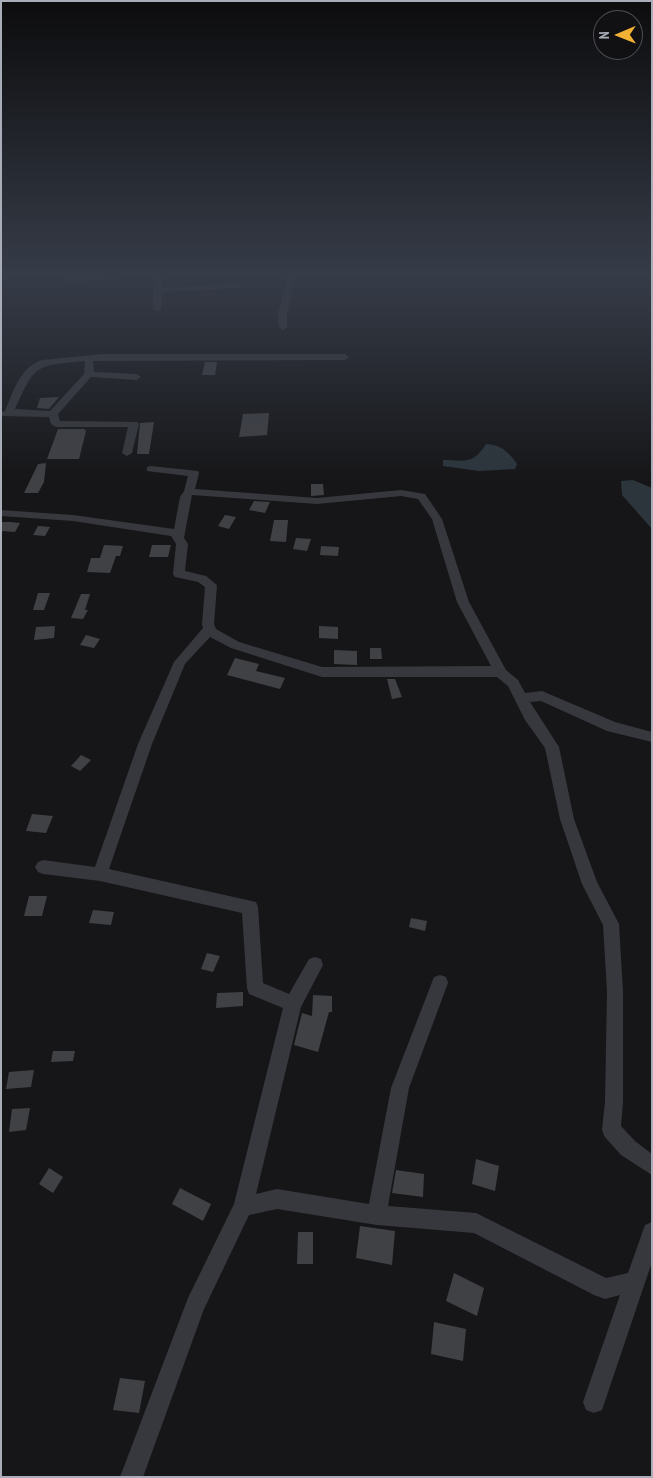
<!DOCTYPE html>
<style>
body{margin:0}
#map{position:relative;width:653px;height:1478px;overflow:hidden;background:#161618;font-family:"PT Sans Narrow",sans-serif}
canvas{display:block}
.frame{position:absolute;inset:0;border:2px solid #a8adb8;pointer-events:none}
.north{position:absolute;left:593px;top:10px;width:50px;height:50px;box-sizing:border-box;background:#111113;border:1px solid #4d4f55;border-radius:50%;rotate:269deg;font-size:14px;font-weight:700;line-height:20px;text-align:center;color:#a8adb8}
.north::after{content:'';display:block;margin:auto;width:18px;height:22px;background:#f2b134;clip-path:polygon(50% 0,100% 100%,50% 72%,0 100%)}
</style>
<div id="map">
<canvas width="653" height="1478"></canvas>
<div class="frame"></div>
<div class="north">N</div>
</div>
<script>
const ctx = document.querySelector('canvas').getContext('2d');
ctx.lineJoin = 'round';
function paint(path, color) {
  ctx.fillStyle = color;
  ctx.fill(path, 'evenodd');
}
const water = new Path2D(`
 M486 444C501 445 508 451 517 464L515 469 479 471 443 466V460C465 460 473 465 486 444Z
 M633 480 652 488V529L622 495 621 481Z`);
const building = new Path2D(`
 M205 362H217L215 375H202Z
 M59 397 49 409 37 408 40 398Z
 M269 413 267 435 239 437 243 414Z
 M154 422 149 454H137L140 423Z
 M58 429H84L86 431 79 459H47Z
 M46 463 44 482 38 493H24L38 464Z
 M311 484H323L324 495 311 496Z
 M254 501 270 502 265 513 249 510Z
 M225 515 236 517 229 529 218 526Z
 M274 520H288L286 542 270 541Z
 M1 522H10L20 523 15 532 1 531Z
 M38 526 50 527 45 536 33 535Z
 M296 538 311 539 307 551 293 549Z
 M104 545 123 546 120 556H116L110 573 87 572 91 558H100Z
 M152 545H171L168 557H149Z
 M321 546 339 547 338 556 320 555Z
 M38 593H50L44 610H33Z
 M81 594H90L85 610H88L83 619 71 618Z
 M55 626 54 638 34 640 36 627Z
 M319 626 338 627V639L319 638Z
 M86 635 100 639 94 648 80 645Z
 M370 648H381L382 659H370Z
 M334 650 357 651V665L334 664Z
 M235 658 259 664 256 671 285 678 280 689 227 675Z
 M387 679H395L402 697 392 699Z
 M81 755 91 760 80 771 71 766Z
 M32 814 53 816 46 833 26 831Z
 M29 896H47L42 916H24Z
 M93 910 114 912 111 925 89 923Z
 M411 918 427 921 425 931 409 927Z
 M207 953 220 956 213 972 201 969Z
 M243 992V1006L216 1008 217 993Z
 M313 995 332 996V1012H329L318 1052 294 1045 302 1013 312 1016Z
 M53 1051H75L73 1061 51 1062Z
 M34 1070 31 1087 6 1089 9 1072Z
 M30 1108 26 1130 9 1132 12 1109Z
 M476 1159 499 1166 495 1191 472 1184Z
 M49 1168 63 1177 53 1193 39 1184Z
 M396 1170 424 1174 423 1197 392 1193Z
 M180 1188 211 1204 203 1221 172 1204Z
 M360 1226 395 1231 392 1265 356 1258Z
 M298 1232H313V1264H297Z
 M454 1273 484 1288 477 1316 446 1301Z
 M434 1322 466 1329 463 1361 431 1354Z
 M120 1378 145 1381 139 1413 113 1410Z`);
const street = new Path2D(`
 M63 276 71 277 126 276 68 282H65Z
 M153 276H161L162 287 239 284 243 286 239 288 162 292 161 309 157 311 153 309Z
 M287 276H295L287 315V327L283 330 279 327 278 315Z
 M103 354H345L349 357 345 360 93 361 94 372 136 374 141 377 136 380 91 377 58 414 60 421 137 422 139 424 132 453 127 456 122 453 128 427H56L51 424 49 417 1 416V412L5 411C13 392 20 367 42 360ZM85 361 84 374 50 411 15 409C36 363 35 366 85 361Z
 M151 466 198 471 199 473 195 489 317 498 401 490 425 494 442 519 469 602 506 670 518 680 525 693 542 691 615 722 652 732V742L607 731 541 701 530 702 559 747 574 819 597 882 619 924 623 992V1102L621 1126 635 1141 652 1154V1175L621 1155 604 1136 602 1129 605 1102 607 992 603 925 582 884 560 819 545 748 525 720 508 686 497 677H322L231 648 210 637 185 664 152 744 109 869 256 902 258 907 263 983 289 994 309 959 315 957 321 959 323 965 301 1007 256 1194 277 1189 369 1204 391 1088 434 977 440 975 446 977 448 983 409 1088 388 1206 476 1213 606 1278 628 1273 645 1225 652 1222V1262L602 1410 594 1413 586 1410 583 1402 620 1295 605 1299 594 1295 474 1233 377 1225 277 1209 249 1215 204 1309 143 1477H120L188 1298 234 1204 283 1008 249 994 247 988 242 913 100 881 43 874 38 872 35 867 38 862 43 860 95 867 138 744 174 662 203 628 202 624 205 587 198 582 175 577 173 574 176 544 171 536 73 521 1 516V510L73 515 174 529 180 497 184 491 188 476 147 471V467ZM192 495 317 504 401 496 418 499 432 519 457 602 491 666 322 667 239 642 216 629 214 624 217 585 206 576 185 571 188 544 184 538Z`);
paint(water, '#2c353c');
paint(building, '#404145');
paint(street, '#37383d');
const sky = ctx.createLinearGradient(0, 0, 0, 483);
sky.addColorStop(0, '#0c0c0d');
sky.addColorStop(0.57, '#363c48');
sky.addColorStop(1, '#363c4800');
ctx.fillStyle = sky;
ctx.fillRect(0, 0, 653, 483);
</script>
